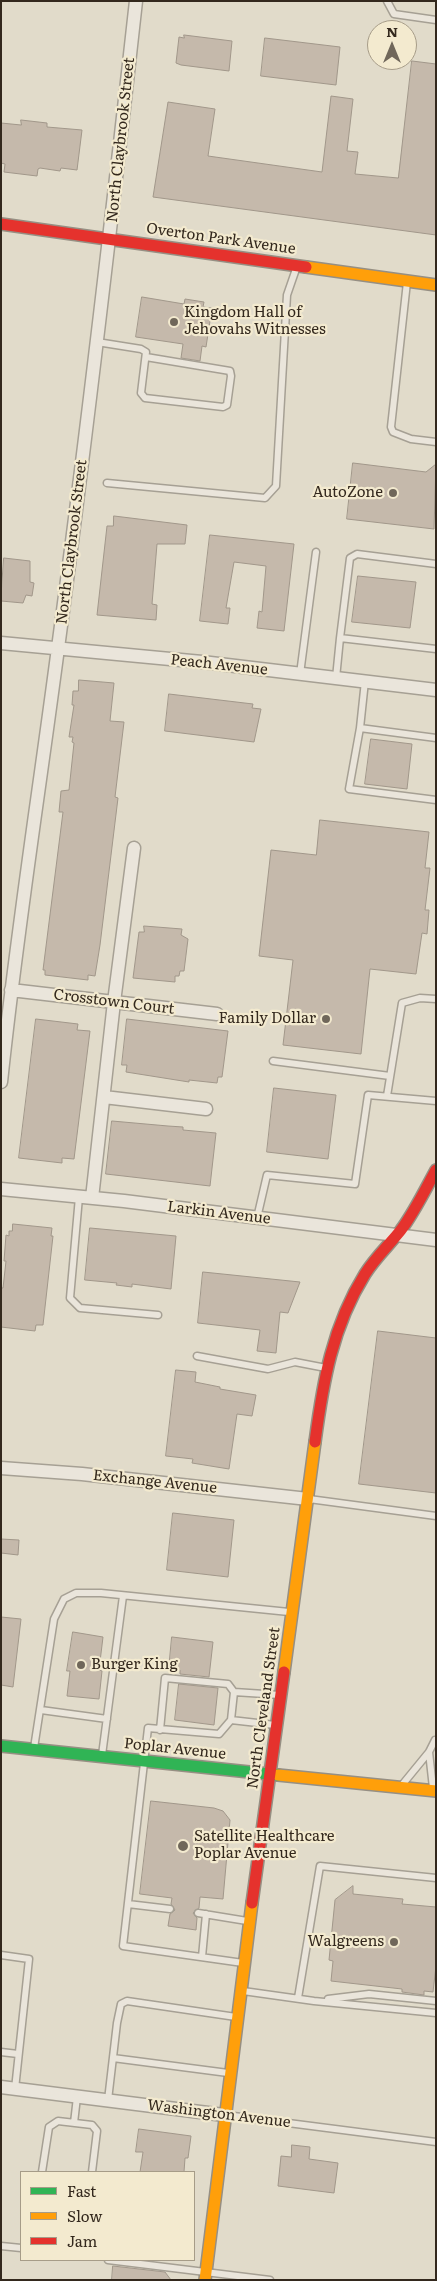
<!DOCTYPE html>
<style>
body{margin:0}
#map{position:relative;width:437px;height:2281px;overflow:hidden;background:#e1dbca;font-family:Literata,serif}
canvas{display:block}
.frame{position:absolute;inset:0;border:2px solid #33281d;pointer-events:none}
.legend{position:absolute;left:20px;top:2171px;width:175px;height:90px;box-sizing:border-box;background:#f3eacf;border:1px solid #a69c88;margin:0;padding:6px 9px;list-style:none;font-size:15px;color:#33281d}
.legend li{display:flex;align-items:center;gap:10px;height:25px}
.legend b{width:25px;border:1px solid #a69c88}
.north{position:absolute;left:367px;top:20px;width:50px;height:50px;box-sizing:border-box;background:#f3eacf;border:1px solid #a69c88;border-radius:50%;rotate:0deg;font-size:14px;font-weight:700;line-height:20px;text-align:center;color:#33281d}
.north::after{content:'';display:block;margin:auto;width:18px;height:22px;background:#70675a;clip-path:polygon(50% 0,100% 100%,50% 72%,0 100%)}
</style>
<div id="map">
<canvas width="437" height="2281"></canvas>
<div class="frame"></div>
<ul class="legend">
<li><b style="height:6px;background:#30b455"></b>Fast</li>
<li><b style="height:6px;background:#ff9f0a"></b>Slow</li>
<li><b style="height:6px;background:#e5322d"></b>Jam</li>
</ul>
<div class="north">N</div>
</div>
<script>
const ctx = document.querySelector('canvas').getContext('2d');
ctx.lineJoin = 'round';
function paint(path, color) {
  ctx.fillStyle = color;
  ctx.fill(path, 'evenodd');
}
function trace(path, color, width, dash) {
  ctx.strokeStyle = color;
  ctx.lineWidth = width;
  ctx.lineCap = dash ? 'butt' : 'round';
  ctx.setLineDash(dash || []);
  ctx.stroke(path);
}
function write(font, color, halo, rows, align = 'center') {
  ctx.font = font + ' Literata,serif';
  ctx.lineWidth = 4.5;
  ctx.setLineDash([]);
  ctx.textBaseline = 'middle';
  ctx.strokeStyle = halo;
  ctx.fillStyle = color;
  for (const [text, x, y, turn = 0] of rows) {
    ctx.save();
    ctx.translate(x, y);
    ctx.rotate((+turn || 0) * Math.PI / 180);
    ctx.textAlign = isNaN(turn) ? turn : align;
    if (halo) ctx.strokeText(text, 0, 0);
    ctx.fillText(text, 0, 0);
    ctx.restore();
  }
}
const building = new Path2D(`
 M184 35 232 41 229 71 181 65 176 63 179 37 184 38Z
 M265 38 340 47 336 85 261 76Z
 M412 61 436 64V235L153 197 168 102 215 109 208 156 322 172 331 96 353 99 347 151 358 152 355 174 398 178Z
 M21 120 47 123V127L82 130 77 170 61 168 60 171 40 168 38 169 37 176 4 172 5 164 1 163V123L21 125Z
 M142 297 184 304 185 299 204 302 203 307 212 308 206 347 202 346 200 361 181 358 183 344 136 337Z
 M353 463 426 472 436 464 434 529 347 519Z
 M114 516 187 525 185 544H157L152 604 157 605 156 620 97 615 107 526H113Z
 M210 535 294 544 284 631 257 628 259 611 262 612 266 566 234 562 226 608H230L228 624 200 621Z
 M4 558 30 561V582L34 583 32 596 26 595 23 603 1 601Z
 M358 576 416 582 410 628 352 622Z
 M79 680 114 683 110 721 124 722 115 797 118 798 100 945 95 976 88 975V980L45 975V970H43L63 812H59L61 791 69 790 74 743 72 742 73 737H69L74 705H72L73 691H78Z
 M169 694 253 704 252 708 261 709 254 742 165 731Z
 M371 739 412 744 407 789 365 784Z
 M320 820 429 832 425 868H430L425 910H429L427 934 422 933 416 974 370 969 361 1054 283 1045 293 960 259 956 271 850 316 855Z
 M144 926 182 929 181 935 188 939 184 971H180L179 976H175V982L133 978 139 932H144Z
 M36 1019 78 1024 77 1030 90 1031 74 1159 62 1158V1163L19 1158Z
 M127 1019 228 1031 222 1077H218L217 1083 189 1080V1082L126 1072 127 1065H122Z
 M274 1088 336 1095 328 1159 267 1152Z
 M112 1121 168 1126 183 1127V1130L216 1133 210 1186 106 1174Z
 M13 1224 52 1228 51 1236H53L43 1325H36L35 1331 1 1327V1288H3L6 1261H4L6 1235 9 1236V1231H12Z
 M90 1228 176 1236 171 1289 132 1284V1287L116 1285 117 1283 85 1280Z
 M203 1272 300 1282 288 1313 280 1312 276 1353 257 1351 260 1330 198 1323Z
 M378 1331 436 1338V1493L359 1484Z
 M176 1370 196 1372 195 1382 220 1387V1389L256 1395 252 1416 237 1414 229 1469 192 1463 193 1459 166 1456Z
 M173 1513 234 1520 228 1577 167 1570Z
 M1 1539 19 1540 18 1555 1 1553Z
 M1 1617 21 1619 13 1687 1 1685Z
 M73 1632 103 1637 99 1670 102 1671 99 1699 67 1696 70 1671H67Z
 M172 1637 213 1642 209 1677 180 1674V1670L169 1669Z
 M179 1684 218 1688 214 1725 175 1720Z
 M151 1801 214 1808 223 1811 230 1820 223 1899 200 1897 199 1908 193 1913 197 1918 196 1930 168 1926 170 1914 175 1910 171 1904 172 1898 140 1894Z
 M353 1886V1894L403 1899 402 1904 436 1907V1966L433 1992 424 1991V1995L402 1992V1989L331 1981 333 1961 329 1960 335 1900Z
 M139 2129 191 2136 188 2158H185L184 2172H140L143 2152H136Z
 M292 2145 310 2147 309 2159 338 2163 334 2193 278 2186 281 2156 291 2157Z
 M113 2266 165 2272 171 2280H112Z`);
const lane = new Path2D(`
 M387 1 394 14 436 20
 M407 282 391 427 393 432 411 439 436 442
 M97 342 141 349 146 352 141 393 145 398 223 407 227 405 231 376 230 371 146 357
 M107 483 265 498 276 486 287 295 296 269
 M340 638 350 558 357 554 436 564
 M300 674 316 552
 M336 678 340 638 436 649
 M365 681 360 728 436 738
 M360 728 349 789 436 800
 M273 1061 390 1076
 M387 1096 402 1003 420 998 436 999
 M79 1197 70 1298 80 1308 158 1315
 M257 1218 267 1175 355 1184 368 1095 436 1101
 M197 1356 268 1369 295 1362 326 1368
 M309 1499 436 1516
 M234 1692 280 1695
 M41 1710 107 1719
 M231 1720 219 1734 148 1728 123 1946 243 1963
 M160 1730 165 1678 228 1684 234 1692 231 1720 275 1725
 M34 1748 54 1619 64 1599 76 1593H101L289 1612
 M429 1752 433 1788
 M102 1755 123 1596
 M402 1785 429 1752 435 1740
 M128 1904 170 1909
 M198 1913 247 1921
 M1 1955 29 1959 15 2089
 M202 1957 206 1914
 M243 1991 314 2001 436 2013
 M298 1998 320 1866 436 1878
 M328 1999 369 1994 436 2001
 M1 2052 18 2054
 M113 2058 228 2073
 M108 2100 117 2023 121 2004 127 2001 236 2017
 M226 2115 436 2142
 M74 2123 77 2097
 M42 2172 49 2127 58 2121 92 2125 97 2131 92 2172
 M1 2246 21 2248
 M108 2260 270 2280`);
const street = new Path2D(`
 M1 643 202 662 436 690
 M11 990 217 1014
 M1 1082C16 937 39 793 58 648 87 433 112 217 136 1
 M104 1097 206 1109
 M1 1189 124 1201 436 1240
 M92 1198 114 1002 134 848
 M1 1468 82 1474 308 1499
 M1 2087 224 2115`);
const fast = new Path2D(`
 M1 1746 278 1775`);
const slow = new Path2D(`
 M306 267 436 285
 M284 1672 315 1442
 M278 1775 436 1791
 M205 2280 252 1903`);
const jam = new Path2D(`
 M1 224 306 267
 M315 1442C323 1382 332 1327 365 1274 375 1258 389 1245 401 1230 415 1211 425 1190 436 1170
 M252 1903 284 1672`);
const markers = [
 [174,322,5,"#70675a"],
 [393,493,5,"#70675a"],
 [326,1019,5,"#70675a"],
 [81,1665,5,"#70675a"],
 [183,1846,6,"#70675a"],
 [394,1942,5,"#70675a"]
];
const streetNames = [
 ["North Claybrook Street",121,140,-84],
 ["Overton Park Avenue",221,239,8],
 ["North Claybrook Street",72,542,-83],
 ["Peach Avenue",219,665,6],
 ["Crosstown Court",114,1002,7],
 ["Larkin Avenue",219,1213,7],
 ["Exchange Avenue",155,1482,6],
 ["North Cleveland Street",264,1708,-82],
 ["Poplar Avenue",175,1749,6],
 ["Washington Avenue",219,2114,7]
];
const poiNames = [
 ["Kingdom Hall of",184,313],
 ["Jehovahs Witnesses",184,330],
 ["AutoZone",383,493,"right"],
 ["Family Dollar",316,1019,"right"],
 ["Burger King",91,1665],
 ["Satellite Healthcare",194,1837],
 ["Poplar Avenue",194,1854],
 ["Walgreens",384,1942,"right"]
];
paint(building, '#c5b9ab');
trace(building, '#a1978a', 1);
trace(lane, '#a6a094', 9);
trace(street, '#a6a094', 15);
trace(fast, '#968f83', 14);
trace(slow, '#968f83', 14);
trace(jam, '#968f83', 14);
trace(lane, '#eae5db', 6);
trace(street, '#eae5db', 12);
trace(fast, '#30b455', 11);
trace(slow, '#ff9f0a', 11);
trace(jam, '#e5322d', 11);
for (const [x, y, r, color] of markers) {
  const dot = new Path2D();
  dot.arc(x, y, r, 0, 2 * Math.PI);
  ctx.fillStyle = color;
  ctx.fill(dot);
  trace(dot, '#f3eacf', 2);
}
write('15px', '#33281d', '#f3eacf', streetNames);
write('15px', '#33281d', '#f3eacf', poiNames, 'left');
</script>
